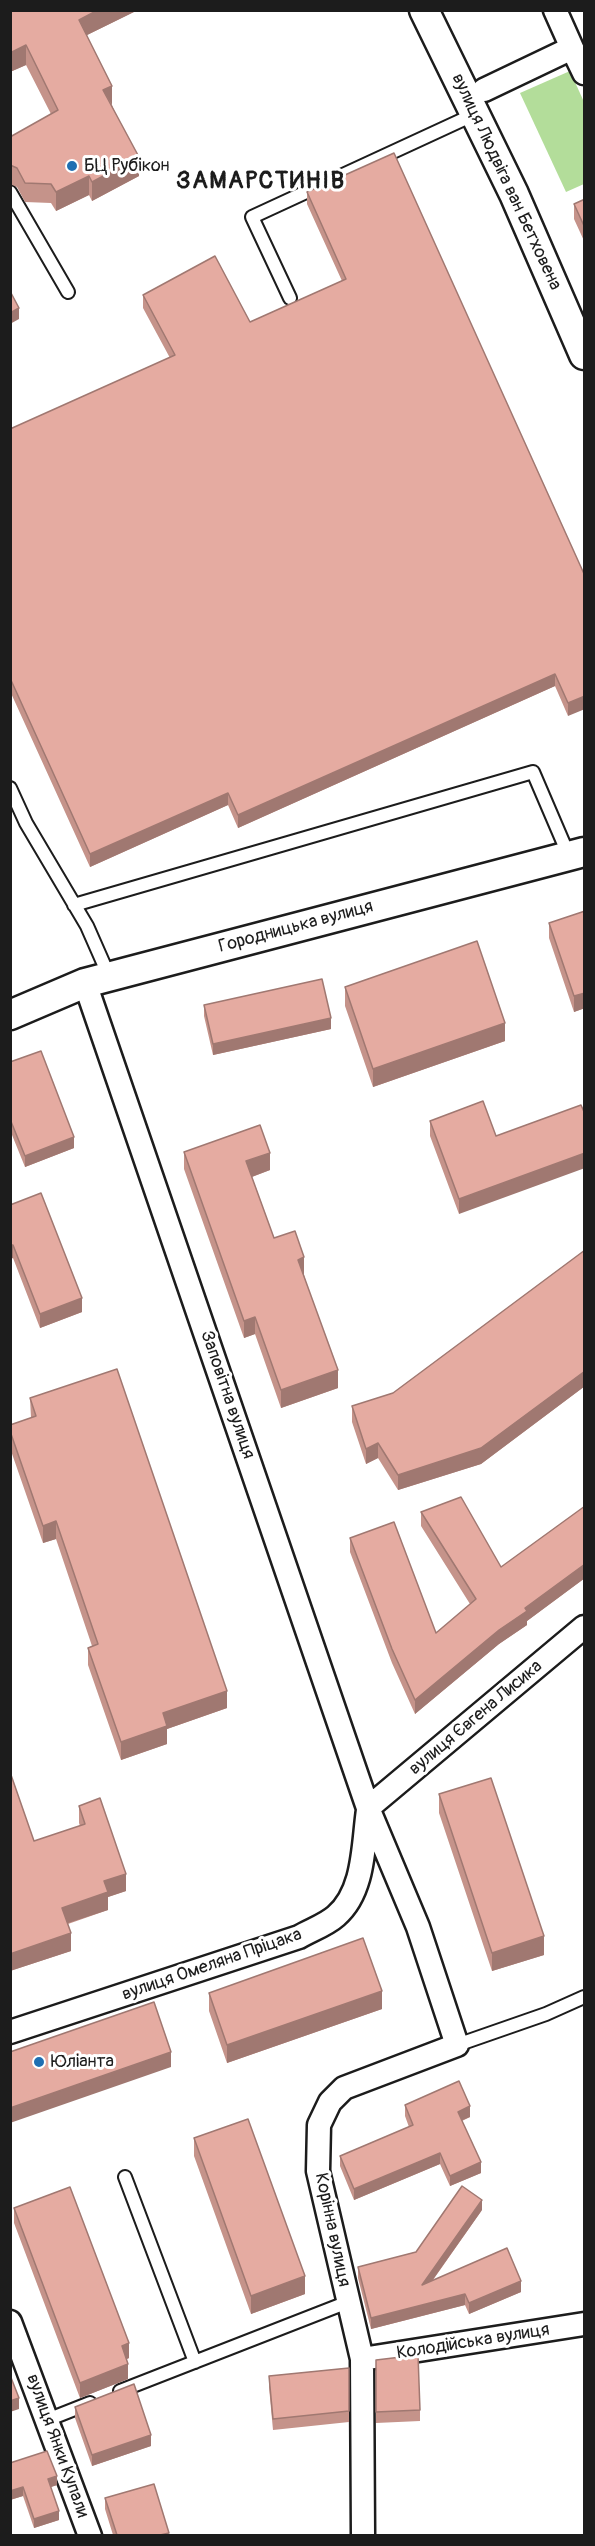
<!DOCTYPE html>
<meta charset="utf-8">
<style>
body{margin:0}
#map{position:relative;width:595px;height:2546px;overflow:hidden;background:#fff;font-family:Pangolin,sans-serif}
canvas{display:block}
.frame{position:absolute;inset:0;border:12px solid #1c1c1c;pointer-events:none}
</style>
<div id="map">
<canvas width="595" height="2546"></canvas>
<div class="frame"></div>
</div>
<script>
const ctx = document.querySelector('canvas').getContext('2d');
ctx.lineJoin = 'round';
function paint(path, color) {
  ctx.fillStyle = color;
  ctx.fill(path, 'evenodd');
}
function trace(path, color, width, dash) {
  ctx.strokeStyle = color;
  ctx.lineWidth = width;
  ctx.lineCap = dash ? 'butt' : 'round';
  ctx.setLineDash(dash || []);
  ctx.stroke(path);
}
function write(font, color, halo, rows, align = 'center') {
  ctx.font = font + ' Pangolin,sans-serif';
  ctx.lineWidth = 6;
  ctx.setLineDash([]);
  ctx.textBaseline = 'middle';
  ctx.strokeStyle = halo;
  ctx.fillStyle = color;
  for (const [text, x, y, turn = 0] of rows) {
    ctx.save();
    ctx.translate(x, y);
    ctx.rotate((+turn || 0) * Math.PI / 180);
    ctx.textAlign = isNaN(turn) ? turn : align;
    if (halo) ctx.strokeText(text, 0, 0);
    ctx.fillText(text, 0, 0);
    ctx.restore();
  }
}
const green = new Path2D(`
 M570 71 584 102V184L566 192 520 93Z`);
const service = new Path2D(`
 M10 192 68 292
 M290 298 252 217 475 114
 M10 788 26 823 87 926 109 976
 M74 905 533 772 569 856
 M457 2045 546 2014 584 1997
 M125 2177 195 2362
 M120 2391 348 2302
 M47 2420 90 2403`);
const minor = new Path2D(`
 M572 48 584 73
 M484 90 572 48 555 10
 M85 983 368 1808 418 1927 457 2045 344 2088 330 2102 319 2125 318 2171 362 2359 363 2536
 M368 1808 584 1627
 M10 2032 299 1937C311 1930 326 1925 336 1916 365 1891 363 1844 368 1810
 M10 2322 90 2536
 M362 2359 584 2324`);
const tertiary = new Path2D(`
 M424 10 514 194 584 355
 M10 1015 85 983 584 852`);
const wall = new Path2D(`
 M10 10H138L87 35 112 105 139 176 92 201 89 195 56 211 51 203 25 202 17 187 10 184V137L51 114 26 65 10 72Z
 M307 192 585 576 568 716 555 686 238 828 228 805 90 867 10 691V429L170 358 143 308V295L250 322 342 281 307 204Z
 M585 199V243L574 219V204Z
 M585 911V1008L574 1012 549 938V923Z
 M345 987 505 1041 373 1087 345 1006Z
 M204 1005 331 1029 213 1055 204 1016Z
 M10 1062 74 1148 25 1167 10 1130Z
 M483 1101 459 1214 430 1136V1121Z
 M184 1152 270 1170 252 1177 274 1238 304 1275 338 1388 281 1408 255 1334 244 1338 184 1169Z
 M10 1205 82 1312 40 1328 13 1258 10 1259Z
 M585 1250V1386L481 1464 398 1490 378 1458 366 1464 352 1422V1406L393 1393Z
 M30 1398 227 1708 167 1729V1744L121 1760 88 1665V1648L92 1646 56 1539 43 1543 10 1448V1425L31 1418Z
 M585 1506V1578L527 1621V1625L499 1644 415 1714 392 1663 350 1552V1538L436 1633 470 1604 421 1526V1512L501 1567Z
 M10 1772 34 1841 80 1826 79 1823V1806L126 1891 108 1897V1910L68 1924 71 1951 10 1971Z
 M439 1794 544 1955 492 1971 439 1813Z
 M209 1993 382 2009 227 2063 209 2011Z
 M405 2105 470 2117 462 2121 481 2173 450 2186 440 2164 354 2200 340 2166V2156L409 2127 405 2116Z
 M194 2138 305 2294 251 2314 194 2156Z
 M14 2208 129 2358 127 2359 128 2379 80 2398 14 2223Z
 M482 2210 433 2280 521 2292 469 2314 465 2305 371 2329 358 2278V2267L416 2252Z
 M376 2360 420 2410V2421L376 2423Z
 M349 2368V2422L273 2430 269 2387V2376Z
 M75 2407 151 2446 92 2466 75 2418Z
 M10 2463 57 2485 51 2487 59 2520 34 2528 23 2496 10 2500Z
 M105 2498 169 2535H113L105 2509Z`);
const shadedWall = new Path2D(`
 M98 10H138L79 39V20Z
 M26 45V65L10 72V53Z
 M112 86V105L103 90Z
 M139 157V176L92 201V182Z
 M89 176V195L56 211V192Z
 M19 308V319L10 324V313Z
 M555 674V686L238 828V815Z
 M585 696V709L568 716V703Z
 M228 793V805L90 867V854Z
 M585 993V1008L574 1012V996Z
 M331 1018V1029L213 1055V1044Z
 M505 1023V1041L373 1087V1069Z
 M74 1137V1148L25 1167V1156Z
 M270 1153V1170L246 1179V1161Z
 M585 1153V1168L459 1214V1199Z
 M10 1245H13V1258L10 1259Z
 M304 1257V1275L298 1277V1260Z
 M82 1298V1312L40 1328V1314Z
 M255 1317V1334L244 1338V1321Z
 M338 1370V1388L281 1408V1390Z
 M585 1371V1386L481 1464 398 1490V1475Z
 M378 1443V1458L366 1464V1449Z
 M56 1521V1539L43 1543V1526Z
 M585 1564V1578L527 1621V1625L499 1644 415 1714V1700L525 1608Z
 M227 1691V1708L167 1729V1744L121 1760V1742L163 1713Z
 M126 1874V1891L108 1897V1910L62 1925V1908L104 1881Z
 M71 1933V1951L10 1971V1954Z
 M544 1936V1955L492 1971V1953Z
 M382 1991V2009L227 2063V2045Z
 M171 2052V2067L10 2123V2108Z
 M470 2106V2117L458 2122V2112Z
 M440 2153V2164L354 2200V2189Z
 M481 2162V2173L450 2186V2176Z
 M482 2200V2210L422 2295V2285Z
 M305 2276V2294L251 2314V2296Z
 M521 2281V2292L469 2314V2303Z
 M465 2294V2305L371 2329V2318Z
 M129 2343V2358L122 2361V2346Z
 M128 2364V2379L80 2398V2383Z
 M19 2398V2409L10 2412V2401Z
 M151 2435V2446L92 2466V2455Z
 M57 2476V2485L48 2488V2479Z
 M23 2487V2496L10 2500V2491Z
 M59 2511V2520L34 2528V2519Z`);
const building = new Path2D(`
 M10 10H98L79 20 112 86 103 90 139 157 92 182 89 176 56 192 51 184 25 183 17 168 10 165V137L58 110 26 45 10 53Z
 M394 153 585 576V696L568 703 555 674 238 815 228 793 90 854 10 678V429L175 355 143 295 215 256 250 322 346 279 307 192Z
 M585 199V228L574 204Z
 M10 291 19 308 10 313Z
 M585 911V993L574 996 549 923Z
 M477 941 505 1023 373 1069 345 987Z
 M322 979 331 1018 213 1044 204 1005Z
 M41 1051 74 1137 25 1156 10 1119V1062Z
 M483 1101 496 1136 581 1105 585 1114V1153L459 1199 430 1121Z
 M260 1125 270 1153 246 1161 274 1238 295 1231 304 1257 298 1260 338 1370 281 1390 255 1317 244 1321 184 1152Z
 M41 1193 82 1298 40 1314 13 1245H10V1205Z
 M585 1250V1371L481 1448 398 1475 378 1443 366 1449 352 1406 393 1393Z
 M117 1369 227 1691 163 1713 167 1726 121 1742 88 1648 98 1644 56 1521 43 1526 10 1431V1425L36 1416 30 1398Z
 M461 1497 501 1567 585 1506V1564L525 1608 527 1611 499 1630 415 1700 392 1649 350 1538 394 1522 436 1633 476 1599 421 1512Z
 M10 1772 34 1841 85 1824 79 1806 100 1798 126 1874 104 1881 108 1892 62 1908 71 1933 10 1954Z
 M491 1778 544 1936 492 1953 439 1794Z
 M363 1938 382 1991 227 2045 209 1993Z
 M154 2002 171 2052 10 2108V2052Z
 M459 2081 470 2106 458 2112 481 2162 450 2176 440 2153 354 2189 340 2156 413 2125 405 2105Z
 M248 2119 305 2276 251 2296 194 2138Z
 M462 2186 482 2200 422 2285 507 2248 521 2281 469 2303 465 2294 371 2318 358 2267 416 2252Z
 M70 2187 129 2343 122 2346 128 2364 80 2383 14 2208Z
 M418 2355 420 2410 376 2412V2360Z
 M349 2368V2411L273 2419 269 2376Z
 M10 2375 19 2398 10 2401Z
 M134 2384 151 2435 92 2455 75 2407Z
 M47 2451 57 2476 48 2479 59 2511 34 2519 23 2487 10 2491V2463Z
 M154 2484 169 2533 160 2535H117L105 2498Z`);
const markers = [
 [72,166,6,"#1f6fb2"],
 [39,2062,6,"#1f6fb2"]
];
const poiNames = [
 ["БЦ Рубікон",84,166],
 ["Юліанта",51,2062]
];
const streetNames = [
 ["вулиця Людвіга ван Бетховена",506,182,65],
 ["Городницька вулиця",296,927,-15],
 ["Заповітна вулиця",227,1395,71],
 ["вулиця Євгена Лисика",476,1718,-40],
 ["вулиця Омеляна Пріцака",212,1965,-19],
 ["Корінна вулиця",332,2230,78],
 ["Колодійська вулиця",473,2342,-9],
 ["вулиця Янки Купали",57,2446,70]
];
const districtNames = [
 ["ЗАМАРСТИНІВ",261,182]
];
paint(green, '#b3dd9a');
trace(service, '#1c1c1c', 16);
trace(minor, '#1c1c1c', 27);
trace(tertiary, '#1c1c1c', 33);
trace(service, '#fff', 12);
trace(minor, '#fff', 22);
trace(tertiary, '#fff', 28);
paint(wall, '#c5938a');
paint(shadedWall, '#a07871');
paint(building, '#e5aba1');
trace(building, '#a07871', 1.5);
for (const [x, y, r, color] of markers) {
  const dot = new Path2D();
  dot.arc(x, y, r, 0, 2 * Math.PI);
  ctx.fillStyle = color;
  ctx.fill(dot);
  trace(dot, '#fff', 2);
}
write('18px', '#1c1c1c', '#fff', poiNames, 'left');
write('18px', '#1c1c1c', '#fff', streetNames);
ctx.letterSpacing = '1.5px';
write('bold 24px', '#1c1c1c', '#fff', districtNames);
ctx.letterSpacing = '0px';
</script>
